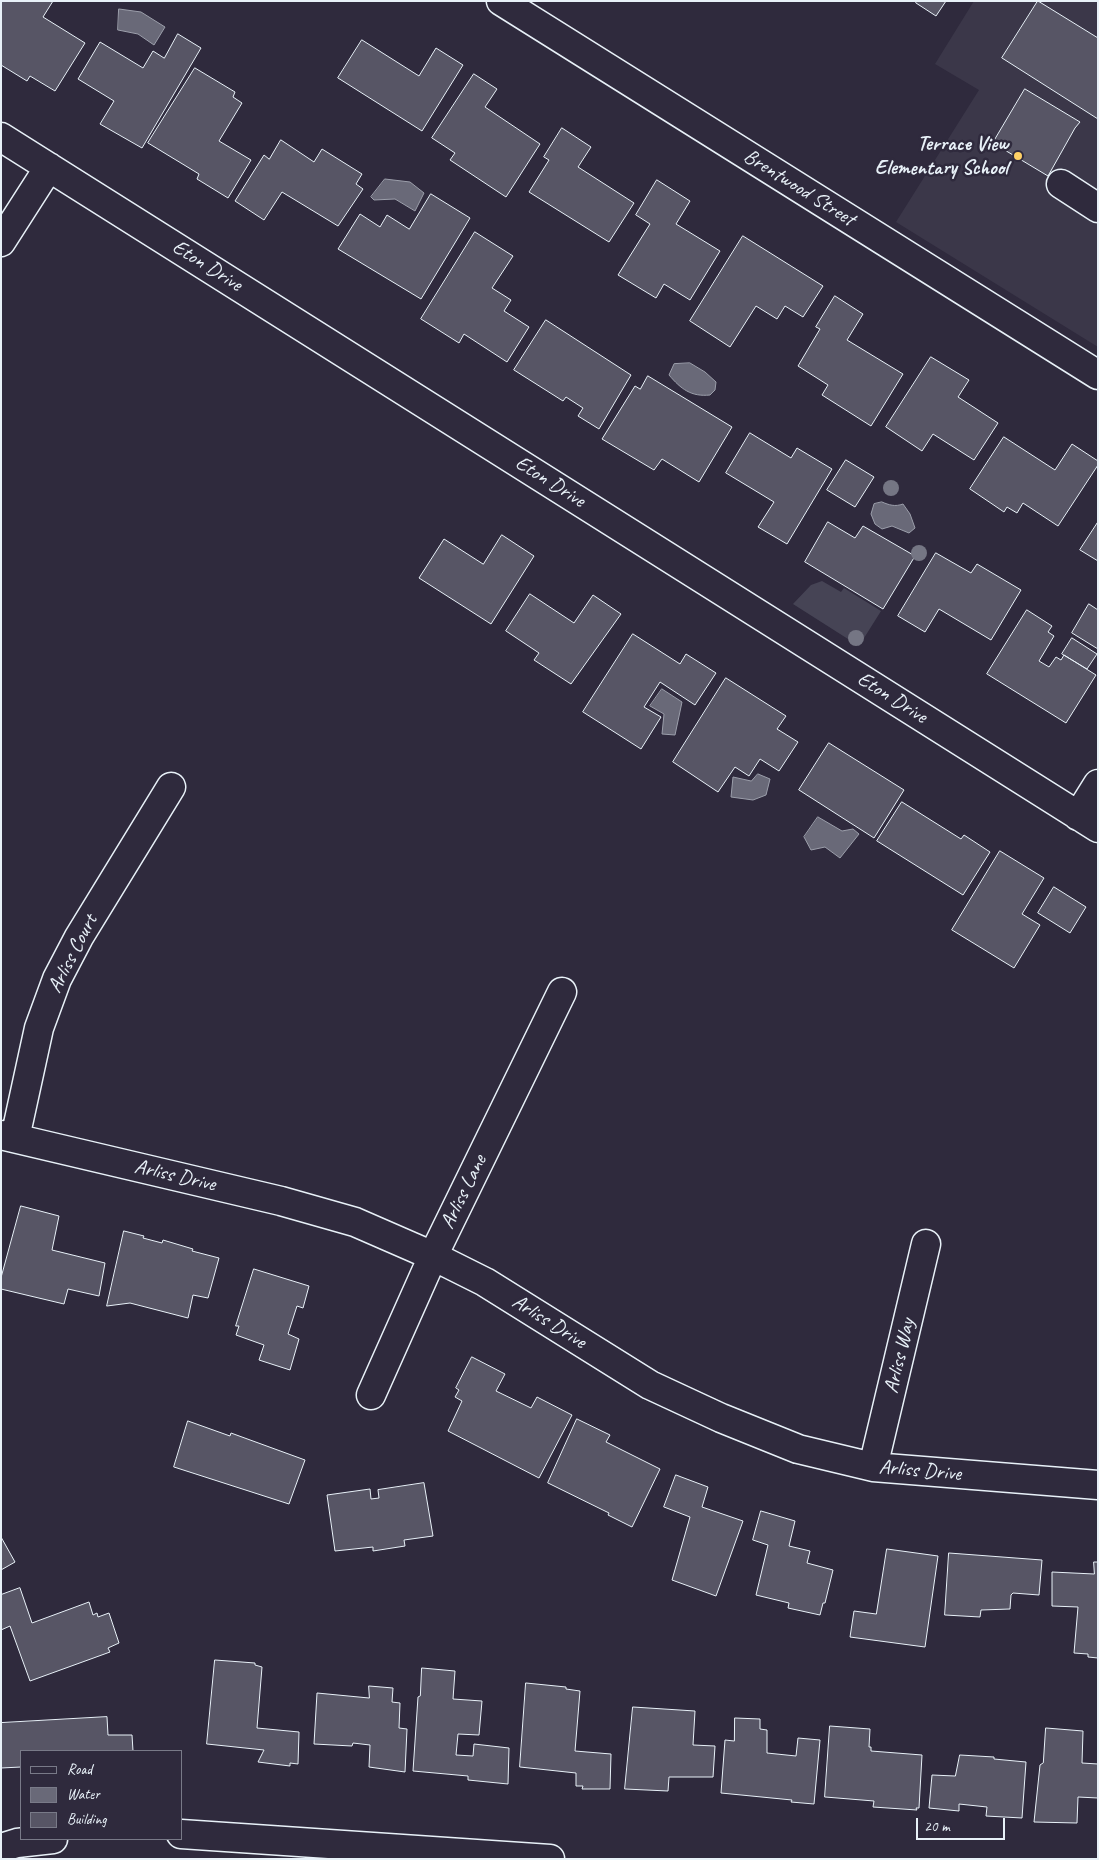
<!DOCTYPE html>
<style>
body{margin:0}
#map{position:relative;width:1099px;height:1860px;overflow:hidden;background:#2f2a3d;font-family:Caveat,sans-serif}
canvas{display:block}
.frame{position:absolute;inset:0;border:2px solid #e8f1f8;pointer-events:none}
.legend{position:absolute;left:20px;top:1750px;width:162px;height:90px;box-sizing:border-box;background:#2f2a3d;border:1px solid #797a88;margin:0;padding:6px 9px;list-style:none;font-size:15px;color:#e8f1f8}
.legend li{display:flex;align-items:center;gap:10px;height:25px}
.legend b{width:25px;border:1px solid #797a88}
.scale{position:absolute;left:916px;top:1818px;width:89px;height:22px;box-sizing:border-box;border:2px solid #e8f1f8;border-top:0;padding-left:6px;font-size:15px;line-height:18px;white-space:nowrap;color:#e8f1f8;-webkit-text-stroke:4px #2f2a3d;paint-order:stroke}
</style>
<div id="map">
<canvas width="1099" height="1860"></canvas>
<div class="frame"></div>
<ul class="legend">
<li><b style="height:6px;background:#2f2a3d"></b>Road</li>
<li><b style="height:14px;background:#696978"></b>Water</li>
<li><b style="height:14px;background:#575565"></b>Building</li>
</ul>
<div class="scale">20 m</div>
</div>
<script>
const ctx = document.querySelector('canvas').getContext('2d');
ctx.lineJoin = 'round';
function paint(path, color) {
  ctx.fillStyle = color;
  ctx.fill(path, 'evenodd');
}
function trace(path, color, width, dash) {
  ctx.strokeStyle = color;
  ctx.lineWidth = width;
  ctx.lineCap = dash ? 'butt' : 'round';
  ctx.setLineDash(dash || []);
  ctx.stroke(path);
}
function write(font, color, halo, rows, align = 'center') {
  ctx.font = font + ' Caveat,sans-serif';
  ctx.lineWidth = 5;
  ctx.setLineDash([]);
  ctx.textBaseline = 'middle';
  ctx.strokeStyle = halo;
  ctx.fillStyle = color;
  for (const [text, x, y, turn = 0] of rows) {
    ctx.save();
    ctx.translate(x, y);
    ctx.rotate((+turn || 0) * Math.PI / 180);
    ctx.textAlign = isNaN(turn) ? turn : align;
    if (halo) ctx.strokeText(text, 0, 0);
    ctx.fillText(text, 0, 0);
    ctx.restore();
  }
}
const built = new Path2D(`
 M974 1H1098V347L896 222 979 90 935 64Z`);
const green = new Path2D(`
 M822 581 841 592 844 588 881 611 859 646 793 604 811 585Z`);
const water = new Path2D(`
 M119 9 141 12 165 27 154 45 138 34 118 30Z
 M385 179 410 182 424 193 415 211 395 199 374 200 371 197Z
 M690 363 705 372 716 382 715 390 710 395C691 397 681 389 669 375L674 364Z
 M882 502C889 505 895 507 903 504L910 514 915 528 909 533 892 526 882 529 875 524 871 514 874 504Z
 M662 689 682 702 675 735 662 734 664 714 650 706Z
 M758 774 770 779 766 795 753 800 731 797 733 777 751 781Z
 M818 817 842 831 853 829 859 834 840 858 825 847 811 850 804 837Z`);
const building = new Path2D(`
 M1 1H53L43 17 85 43 55 91 30 76 27 81 1 65Z
 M917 1H946L936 16 916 3Z
 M1038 1 1098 38V119L1002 58Z
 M178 34 201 48 142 148 100 124 114 101 78 79 100 42 143 68 153 51 164 58Z
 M362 40 419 76 436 48 463 65 422 131 338 78Z
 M195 68 235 92 233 97 242 103 219 141 251 160 228 198 197 179 199 174 148 143Z
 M474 74 497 89 485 107 540 144 506 197 450 160 455 153 432 138Z
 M1025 89 1080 122 1075 128 1048 176 993 143Z
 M562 128 591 147 578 167 634 203 609 242 529 192 549 160 544 157Z
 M281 140 314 162 322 149 362 174 356 184 363 189 338 226 282 192 264 220 235 201 264 155 269 159Z
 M657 180 690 201 676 224 720 251 690 300 664 284 656 298 618 275 650 224 636 215Z
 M431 194 470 218 421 299 338 249 360 214 380 227 387 215 409 229Z
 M475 232 513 256 492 288 511 300 504 311 529 327 507 362 464 334 459 343 421 319Z
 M743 236 823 286 803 317 785 306 777 319 756 306 730 347 690 321Z
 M835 296 863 314 847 340 903 374 871 426 822 395 828 385 798 366 820 329 816 327Z
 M546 320 631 375 599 429 578 416 583 408 566 397 563 401 514 370Z
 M931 357 969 380 958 397 998 423 974 460 933 434 922 451 886 427Z
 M648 376 732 427 699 482 662 459 654 470 602 439 635 386 640 389Z
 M750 433 791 458 797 448 832 469 787 544 758 527 774 502 726 473Z
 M1004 437 1055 470 1072 444 1098 461V465L1058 526 1023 503 1017 513 1007 507 1004 512 970 489Z
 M846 460 874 477 855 507 827 490Z
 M828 522 855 538 863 526 915 556 883 609 805 562Z
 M1098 522V561L1080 550Z
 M502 535 534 556 491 624 419 578 444 539 483 564Z
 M936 553 971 573 977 564 1021 590 991 640 939 609 925 632 898 616Z
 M530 594 574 623 593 595 621 614 571 684 534 660 539 653 506 631Z
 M1089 604 1098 610V649L1072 633Z
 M1027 610 1052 626 1048 632 1054 636 1039 661 1049 667 1056 657 1061 660 1064 655 1096 675 1066 723 987 674Z
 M633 634 680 664 686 654 716 673 695 705 660 682 644 707 661 717 641 749 583 712Z
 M1072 638 1097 654 1087 669 1062 654Z
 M726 678 786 716 777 729 798 742 779 771 760 759 749 776 735 767 718 792 673 762Z
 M829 743 904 790 874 838 799 790Z
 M902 802 961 839 964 835 990 852 963 895 877 841Z
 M1000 851 1044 878 1022 914 1040 925 1014 968 952 930Z
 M1054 887 1086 907 1070 933 1038 913Z
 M21 1206 59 1216 52 1250 105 1263 99 1296 68 1289 64 1304 1 1289V1278Z
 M124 1231 144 1236 143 1238 162 1243 163 1240 193 1249 192 1251 219 1258 208 1298 193 1295 188 1318 130 1303 107 1306Z
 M254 1269 309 1286 303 1308 297 1306 288 1334 299 1339 290 1370 259 1360 264 1345 236 1335 239 1326H236Z
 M472 1357 505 1374 496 1391 531 1408 537 1397 572 1415 539 1478 448 1431 462 1401 455 1397 459 1390 456 1388Z
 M577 1419 610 1435 606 1442 660 1469 632 1527 608 1515 609 1513 548 1483Z
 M188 1421 230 1436 231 1433 305 1460 289 1504 174 1467Z
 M676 1475 708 1487 702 1507 743 1521 716 1596 672 1580 690 1517 664 1507Z
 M424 1483 433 1536 404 1540 405 1546 373 1551V1547L335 1551 327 1495 370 1489 371 1499 379 1498 378 1490Z
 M761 1511 795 1521 789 1546 810 1551 807 1563 833 1570 825 1603H823L820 1615 788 1608 789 1603 756 1595 768 1545 753 1540Z
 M1 1537 15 1562 1 1570Z
 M887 1549 938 1556 925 1647 850 1637 854 1611 876 1614Z
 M949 1553 1042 1560 1039 1595 1013 1593 1011 1595 1010 1609 981 1610 980 1617 945 1615Z
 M1094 1562H1098V1658L1088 1657V1654L1074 1653 1078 1607 1052 1606V1572L1094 1574Z
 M20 1588 32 1623 89 1602 93 1615 97 1613 98 1617 109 1613 119 1643 108 1648 110 1652 30 1681 10 1626 1 1630V1595Z
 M215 1660 255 1663V1665L262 1667 257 1728 299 1732 298 1764 290 1763V1766L258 1762 264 1750 207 1744Z
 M422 1668 455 1671 453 1699 482 1701 479 1735 458 1734 456 1755 473 1756 474 1744 509 1748 508 1784 468 1780V1776L413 1771 418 1697 420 1696Z
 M526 1683 566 1687V1689L580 1691 575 1751 611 1754 610 1789H582L583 1786H576V1773L520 1767Z
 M369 1686 393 1688 392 1702 400 1703 399 1728 407 1729 405 1772 369 1767 370 1745 353 1743 352 1746 314 1744 317 1693 369 1698Z
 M633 1707 695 1711 693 1745 715 1746 713 1777H669L668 1791 625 1789Z
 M107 1717 108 1735H132L133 1751H21V1767L1 1768V1723Z
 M735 1718 760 1719V1729L767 1730V1753L796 1756 798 1738 820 1740 814 1804 791 1802 792 1800 721 1793 725 1740 734 1741Z
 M830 1726 870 1729 869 1747H871V1751L922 1755 919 1808H916L917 1810 873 1807 874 1801 825 1797Z
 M1046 1728 1083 1731 1082 1763 1098 1764V1798L1078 1797 1077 1823 1034 1822 1040 1765 1043 1763Z
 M960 1755 994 1757V1759L1026 1762 1022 1818 986 1816 987 1807 959 1804V1811L929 1808 932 1775 955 1776Z`);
const minor = new Path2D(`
 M501 1 1098 375
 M1 137 1098 828
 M1061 184 1098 208
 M1 242 49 167
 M1078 816 1098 784
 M1 1135 281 1201 355 1222 433 1256 485 1282 650 1385 721 1418 798 1449 873 1467 1098 1485
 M15 1138 39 1028 57 979 79 937 171 787
 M371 1395 433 1256 562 992
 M873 1467 926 1244
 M181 1834 550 1859
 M1 1848 17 1843 53 1839`);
const trees = [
 [891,488],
 [919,553],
 [856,638]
];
const markers = [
 [1018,156,5,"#ffd166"]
];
const poiNames = [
 ["Terrace View",1008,144],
 ["Elementary School",1008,168]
];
const streetNames = [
 ["Brentwood Street",799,188,32],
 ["Eton Drive",207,266,32],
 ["Eton Drive",550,482,32],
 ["Eton Drive",892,698,32],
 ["Arliss Court",73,954,-63],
 ["Arliss Drive",175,1176,13],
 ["Arliss Lane",464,1192,-64],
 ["Arliss Drive",549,1322,32],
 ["Arliss Way",900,1356,-77],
 ["Arliss Drive",920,1471,5]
];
paint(built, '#3b3749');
paint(green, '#464455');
paint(water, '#696978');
trace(water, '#9c9fab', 1);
paint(building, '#575565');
trace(building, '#e8f1f8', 1);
trace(minor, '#e8f1f8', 31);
trace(minor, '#2f2a3d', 28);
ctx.fillStyle = '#757684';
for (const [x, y] of trees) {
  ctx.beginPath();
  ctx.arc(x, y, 8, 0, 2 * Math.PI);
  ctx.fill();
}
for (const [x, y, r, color] of markers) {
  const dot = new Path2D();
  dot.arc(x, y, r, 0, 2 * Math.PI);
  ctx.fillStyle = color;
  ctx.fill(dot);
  trace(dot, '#2f2a3d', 2);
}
write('bold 21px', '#e8f1f8', '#2f2a3d', poiNames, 'right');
write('21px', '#e8f1f8', '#2f2a3d', streetNames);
</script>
